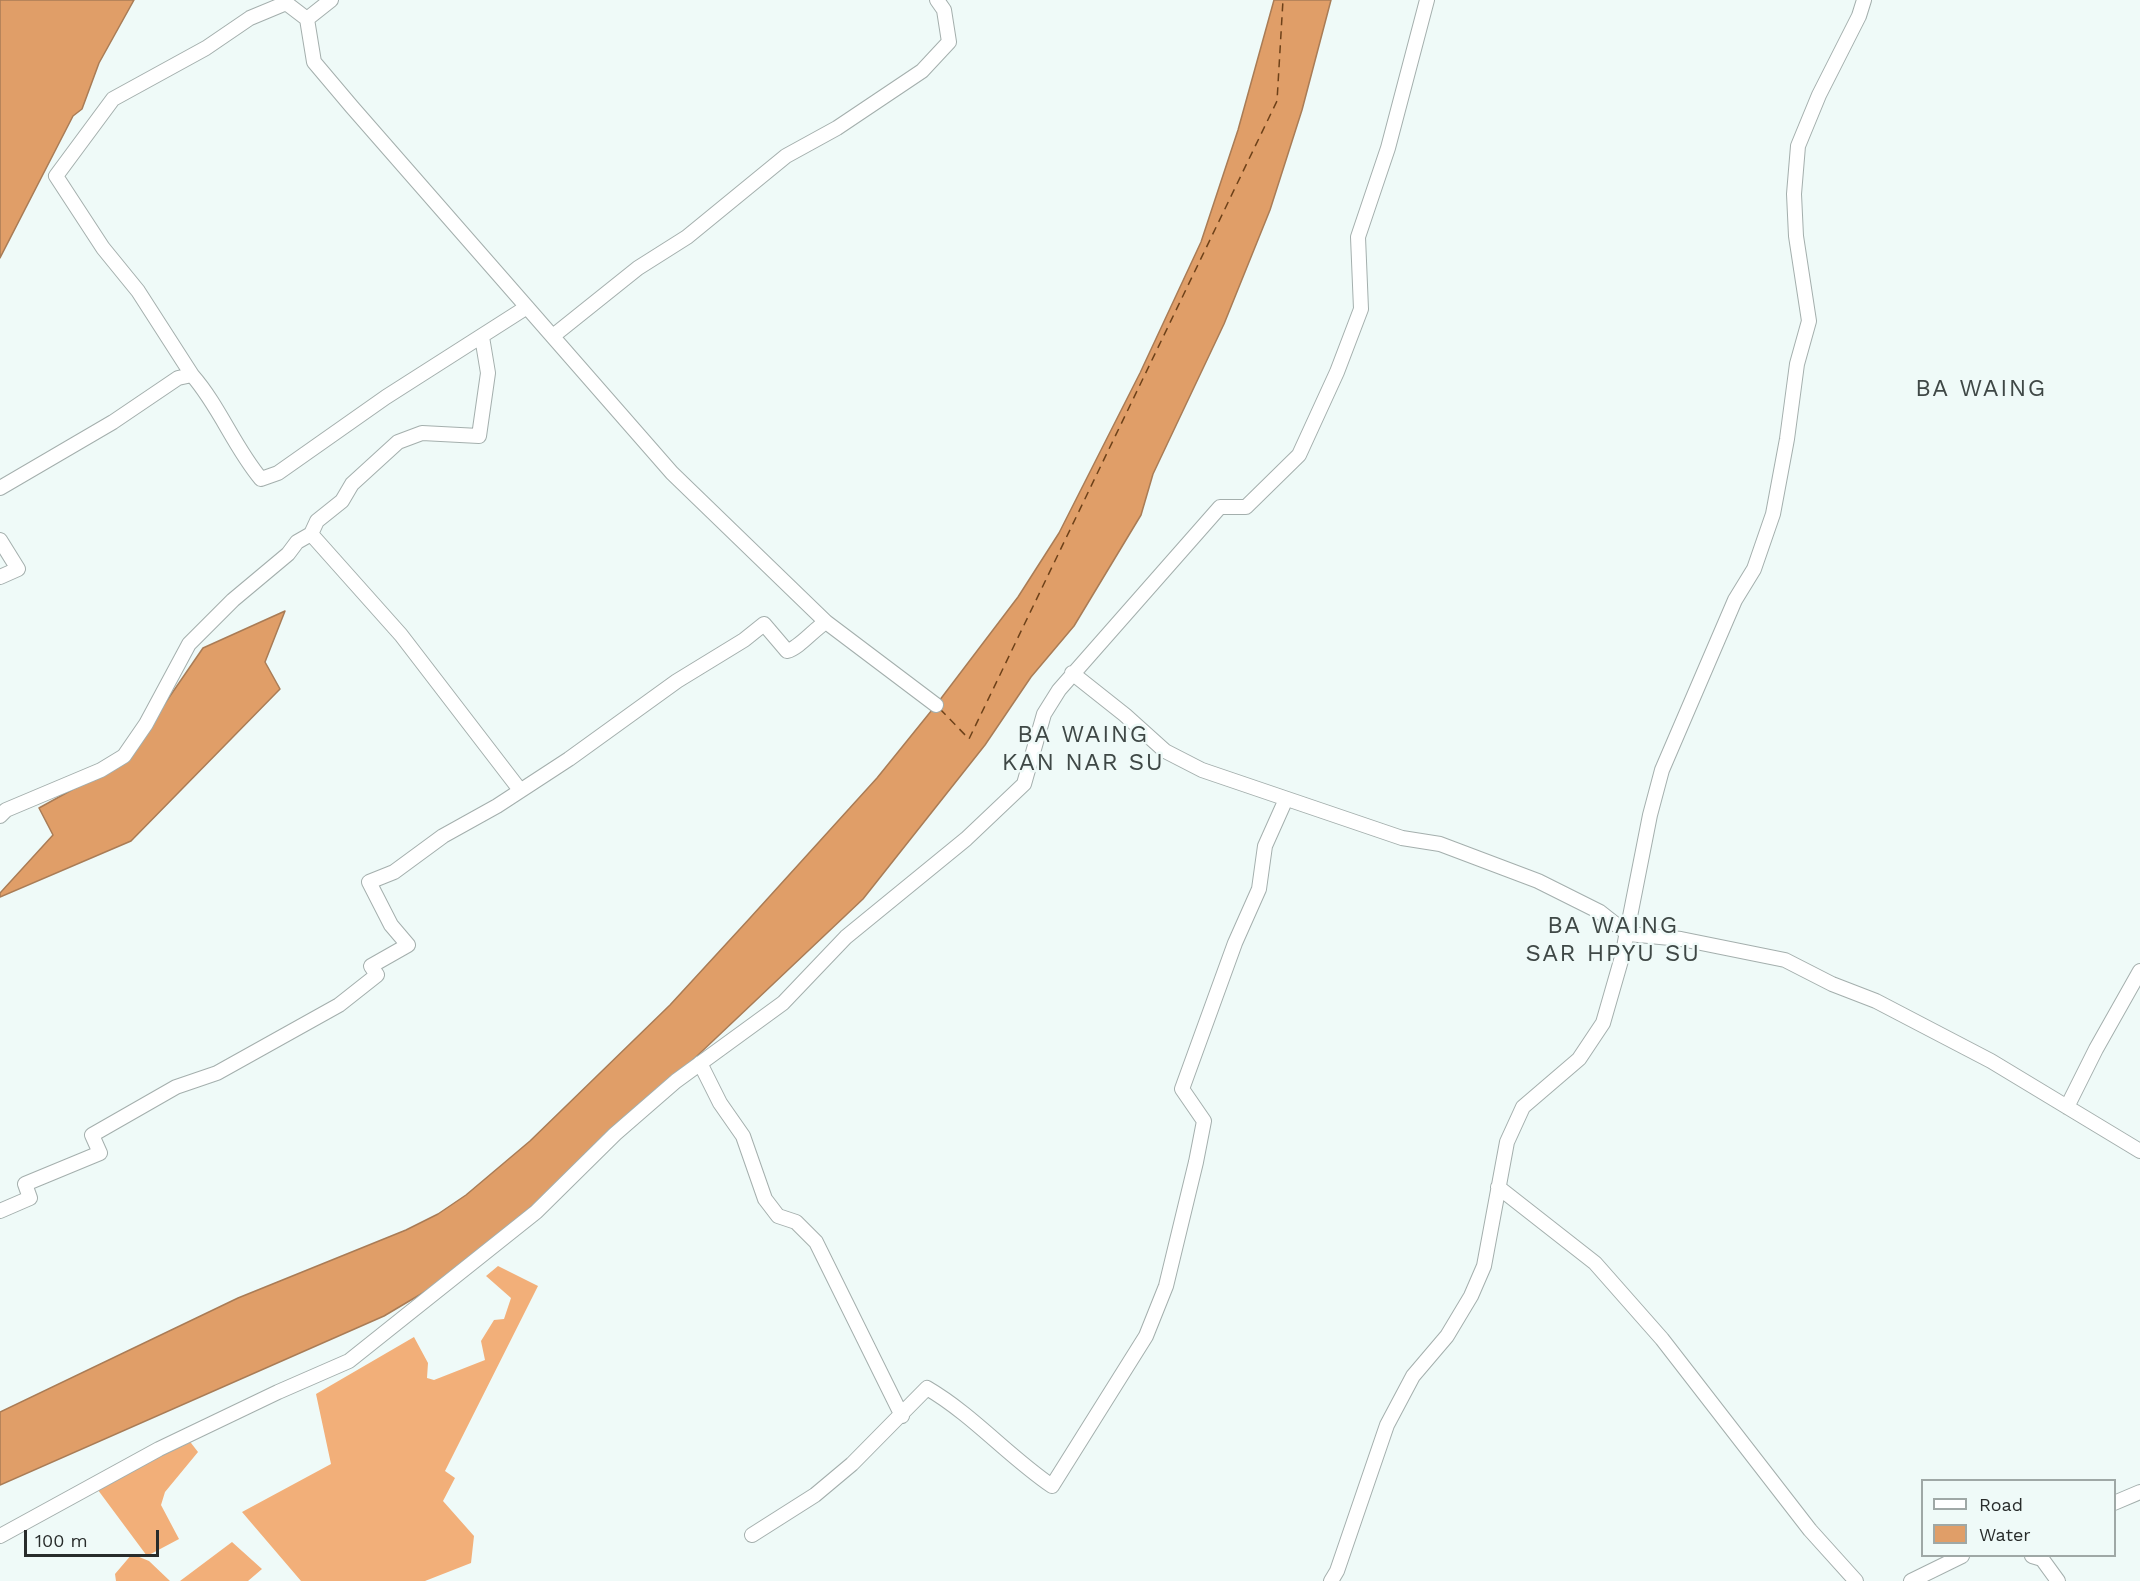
<!DOCTYPE html>
<style>
body{margin:0}
#map{position:relative;width:2140px;height:1581px;overflow:hidden;background:#effaf8;font-family:"Work Sans",sans-serif}
canvas{display:block}
.legend{position:absolute;left:1921px;top:1479px;width:195px;height:78px;box-sizing:border-box;background:#effaf8;border:2px solid #9fa8a6;margin:0;padding:8px 10px;list-style:none;font-size:18px;color:#282c2b}
.legend li{display:flex;align-items:center;gap:12px;height:30px}
.legend b{width:30px;border:2px solid #9fa8a6}
.scale{position:absolute;left:24px;top:1530px;width:135px;height:27px;box-sizing:border-box;border:3px solid #282c2b;border-top:0;padding-left:8px;font-size:18px;line-height:21px;white-space:nowrap;color:#282c2b;-webkit-text-stroke:4px #effaf8;paint-order:stroke}
</style>
<div id="map">
<canvas width="2140" height="1581"></canvas>
<ul class="legend">
<li><b style="height:8px;background:#fff"></b>Road</li>
<li><b style="height:16px;background:#e09e68"></b>Water</li>
</ul>
<div class="scale">100 m</div>
</div>
<script>
const ctx = document.querySelector('canvas').getContext('2d');
ctx.lineJoin = 'round';
function paint(path, color) {
  ctx.fillStyle = color;
  ctx.fill(path, 'evenodd');
}
function trace(path, color, width, dash) {
  ctx.strokeStyle = color;
  ctx.lineWidth = width;
  ctx.lineCap = dash ? 'butt' : 'round';
  ctx.setLineDash(dash || []);
  ctx.stroke(path);
}
function write(font, color, halo, rows, align = 'center') {
  ctx.font = font + ' "Work Sans",sans-serif';
  ctx.lineWidth = 5;
  ctx.setLineDash([]);
  ctx.textBaseline = 'middle';
  ctx.strokeStyle = halo;
  ctx.fillStyle = color;
  for (const [text, x, y, turn = 0] of rows) {
    ctx.save();
    ctx.translate(x, y);
    ctx.rotate((+turn || 0) * Math.PI / 180);
    ctx.textAlign = isNaN(turn) ? turn : align;
    if (halo) ctx.strokeText(text, 0, 0);
    ctx.fillText(text, 0, 0);
    ctx.restore();
  }
}
const forest = new Path2D(`
 M498 1266 538 1286 445 1471 455 1478 443 1501 474 1536 471 1563 425 1581H301L242 1512 331 1464 316 1394 414 1337 428 1363 427 1378 434 1380 485 1360 481 1341 494 1320 504 1319 511 1298 486 1276Z
 M181 1430 198 1452 165 1492 161 1505 179 1539 147 1556 92 1482Z
 M232 1542 262 1569 248 1581H180Z
 M132 1554 149 1561 170 1581H116L115 1574Z`);
const water = new Path2D(`
 M0 0H134L99 63 82 109 73 116 0 258Z
 M1274 0H1331L1302 110 1270 210 1224 324 1153 474 1141 515 1074 626 1031 677 985 745 863 899 587 1160 443 1281 384 1316 0 1485V1412L238 1298 406 1230 438 1214 466 1195 530 1141 670 1005 750 918 877 778 936 705 1018 597 1059 533 1140 373 1201 242 1238 130Z
 M285 611 265 662 280 689 131 841 0 897V893L53 835 39 808 126 760 203 648Z`);
const ferry = new Path2D(`
 M940 709 969 739 1277 101 1283 0`);
const minor = new Path2D(`
 M331 0 307 19 314 62 352 107 672 473 826 622 936 705
 M553 336 638 268 687 237 786 156 837 128 922 71 949 42 944 10 937 0
 M192 375 138 291 103 248 56 176 113 99 206 48 250 18 286 3 307 19
 M0 488 113 422 178 378 192 375C220 407 234 447 261 479L278 473 386 397 527 307
 M311 534 317 521 342 501 352 484 398 442 422 433 479 436 488 373 482 337
 M0 540 18 569 0 577
 M1072 673 1125 715 1165 751 1202 770 1402 838 1440 844 1538 881 1600 912 1628 934 1681 939 1785 960 1832 984 1876 1001 1991 1061 2140 1151
 M0 816 6 810 101 770 124 756 146 724 189 644 233 600 288 554 297 542 311 534 401 635 520 790
 M700 1063 720 1103 743 1136 765 1199 778 1216 796 1222 816 1242 902 1416
 M2067 1107 2096 1049 2140 971
 M1498 1187 1595 1263 1662 1339 1810 1530 1856 1581
 M0 1211 30 1198 25 1184 100 1153 92 1135 176 1087 217 1073 339 1005 377 975 371 966 408 945 391 925 369 882 394 872 443 836 497 806 569 759 677 681 744 640 764 624 787 651C799 648 813 630 826 622
 M2114 1503 2140 1492
 M752 1535 815 1495 852 1464 927 1388C973 1415 1008 1456 1052 1486L1146 1336 1166 1286 1196 1162 1204 1121 1182 1089 1235 943 1259 889 1265 846 1286 799
 M0 1536 159 1449 278 1392 349 1361 536 1212 615 1134 676 1081 783 1003 846 937 966 839 1024 784 1044 714 1059 690 1220 507H1246L1299 455 1337 372 1361 309 1358 237 1388 148 1427 0
 M2032 1556 2042 1559 2058 1581
 M1331 1581 1337 1571 1387 1425 1413 1376 1447 1336 1471 1296 1484 1266 1507 1142 1523 1107 1579 1059 1603 1023 1622 957 1650 815 1662 770 1735 600 1754 569 1773 514 1787 439 1797 364 1809 321 1796 236 1794 194 1798 146 1819 95 1859 16 1864 0
 M1911 1581 1962 1556`);
const quarterNames = [
 ["BA WAING",1981,389],
 ["BA WAING",1083,735],
 ["KAN NAR SU",1083,763],
 ["BA WAING",1613,926],
 ["SAR HPYU SU",1613,954]
];
paint(forest, '#f2af79');
paint(water, '#e09e68');
trace(water, '#a97c56', 1.5);
trace(ferry, '#6d4119', 1.5, [8, 6]);
trace(minor, '#a4afad', 16);
trace(minor, '#fff', 14);
ctx.letterSpacing = '1.5px';
write('24px', '#3f4846', '#effaf8', quarterNames);
ctx.letterSpacing = '0px';
</script>
